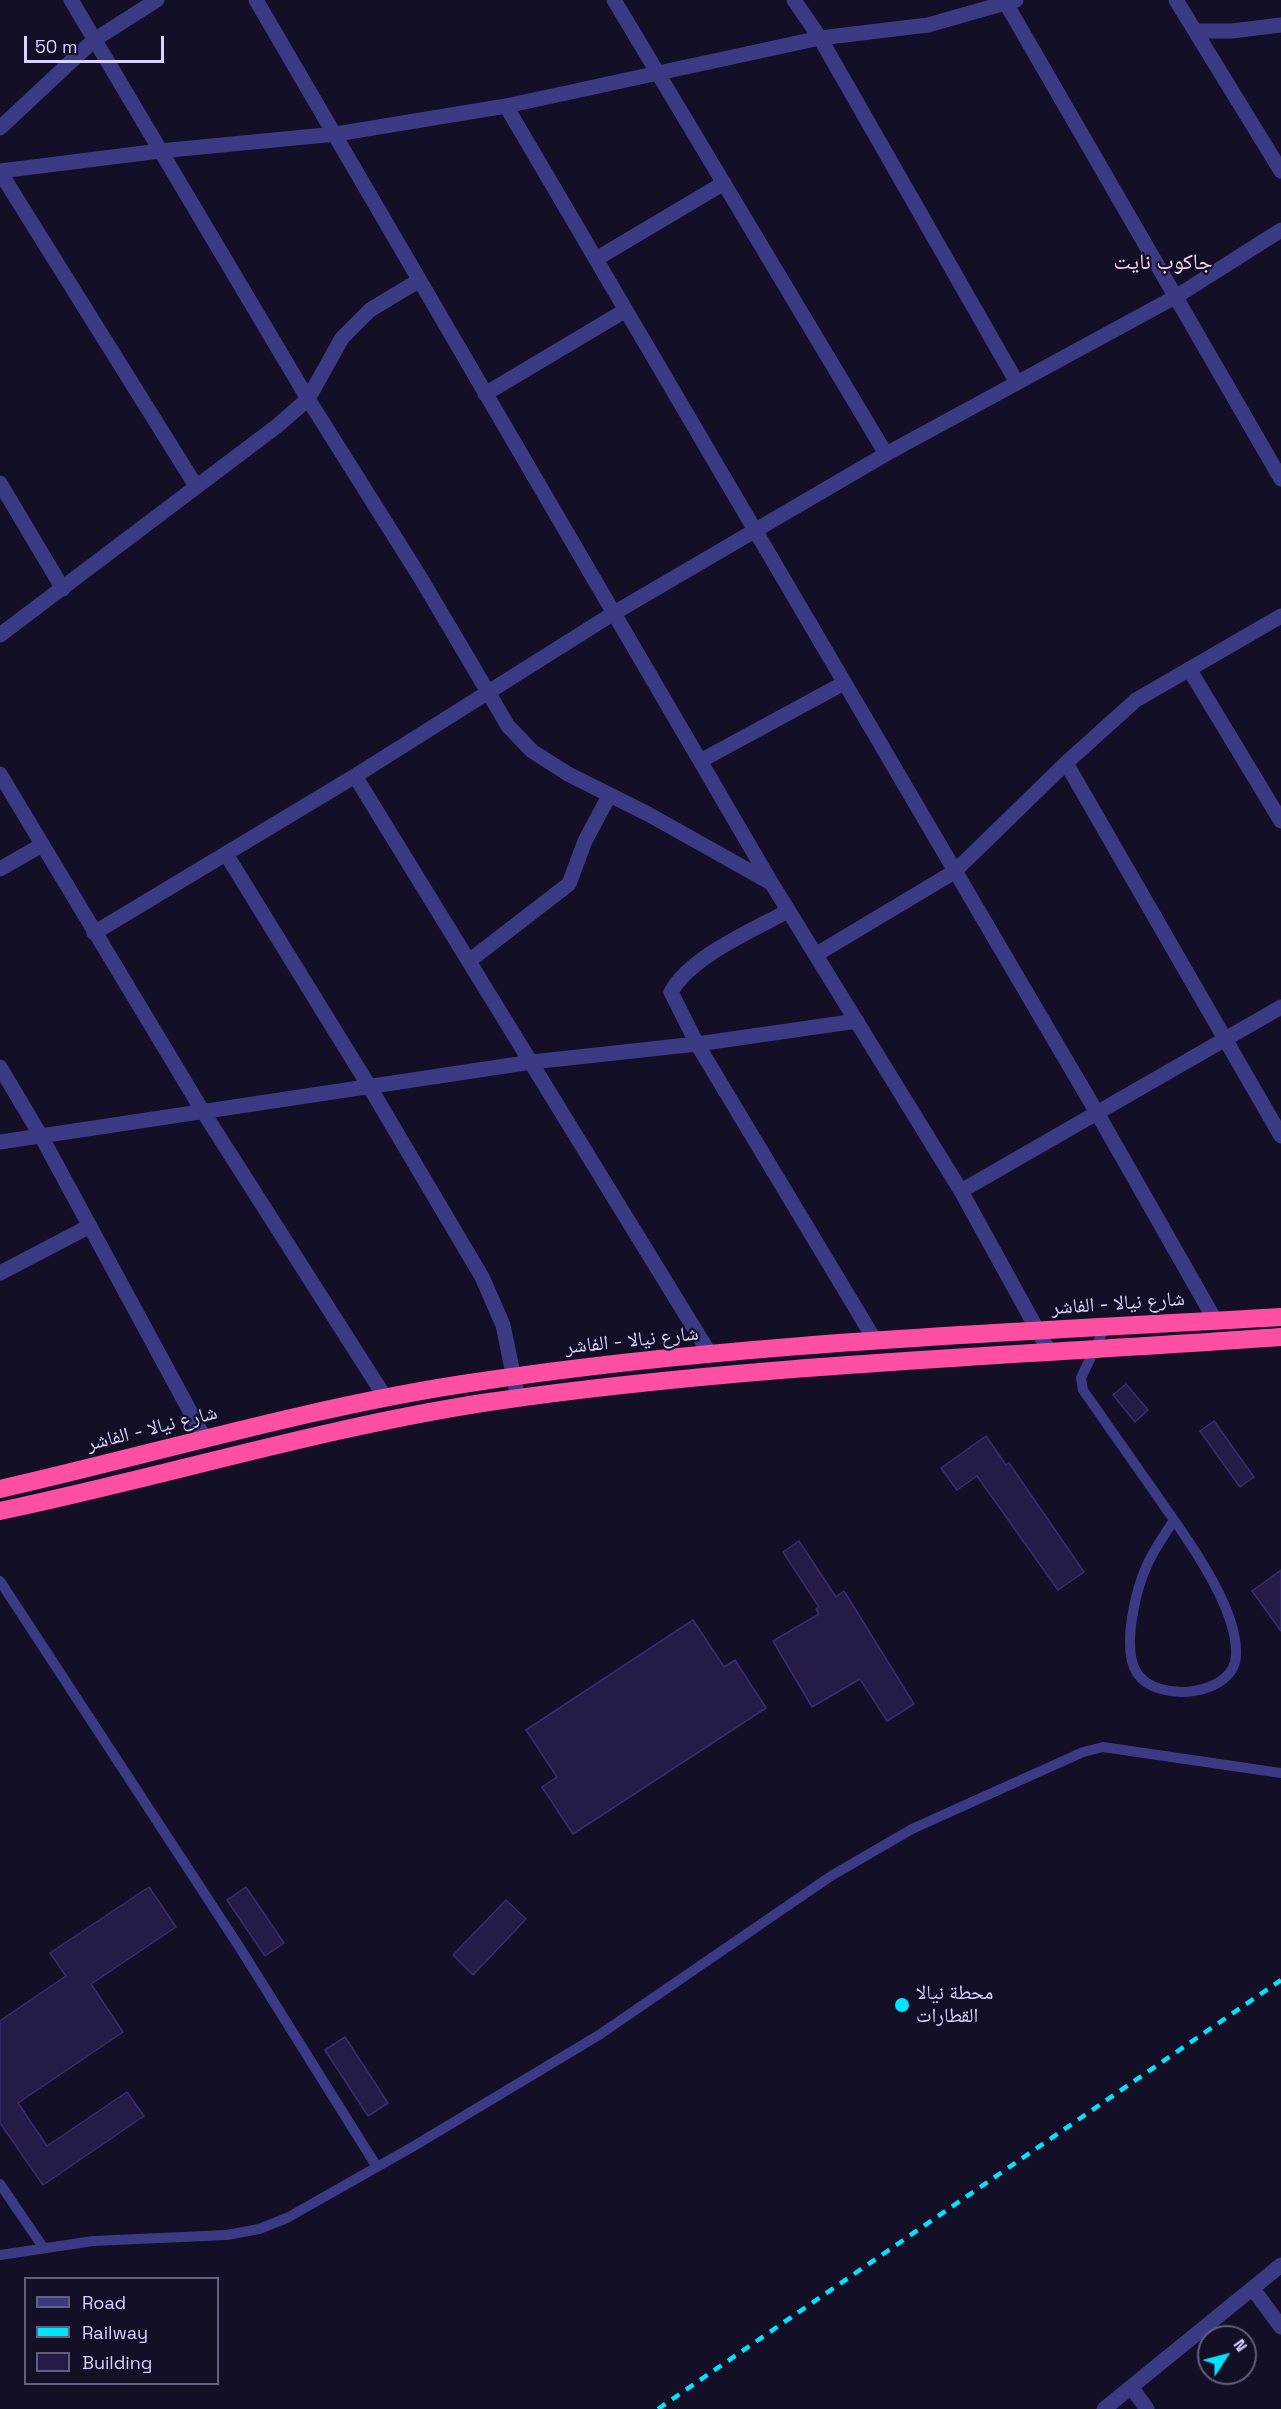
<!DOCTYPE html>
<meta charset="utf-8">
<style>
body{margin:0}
#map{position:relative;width:1281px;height:2409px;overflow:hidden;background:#130f26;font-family:"Space Grotesk",sans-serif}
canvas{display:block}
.legend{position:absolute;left:24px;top:2277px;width:195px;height:108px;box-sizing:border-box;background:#130f26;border:2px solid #625e7d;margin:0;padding:8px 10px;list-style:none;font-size:18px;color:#d9d4ff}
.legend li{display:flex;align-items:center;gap:12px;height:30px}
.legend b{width:30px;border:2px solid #625e7d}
.north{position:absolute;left:1197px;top:2325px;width:60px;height:60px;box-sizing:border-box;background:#130f26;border:2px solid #625e7d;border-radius:50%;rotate:54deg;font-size:16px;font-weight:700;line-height:24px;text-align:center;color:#d9d4ff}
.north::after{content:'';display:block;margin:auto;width:21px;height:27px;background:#00e5ff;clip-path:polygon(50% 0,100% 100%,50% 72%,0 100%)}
.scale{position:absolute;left:24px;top:36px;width:140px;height:27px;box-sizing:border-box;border:3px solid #d9d4ff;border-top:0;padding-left:8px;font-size:18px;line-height:21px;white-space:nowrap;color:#d9d4ff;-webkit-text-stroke:4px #130f26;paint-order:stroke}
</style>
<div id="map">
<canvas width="1281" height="2409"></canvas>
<ul class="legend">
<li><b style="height:8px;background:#3d3a85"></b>Road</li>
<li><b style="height:8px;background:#00e5ff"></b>Railway</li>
<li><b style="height:16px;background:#241b47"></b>Building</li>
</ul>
<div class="north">N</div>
<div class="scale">50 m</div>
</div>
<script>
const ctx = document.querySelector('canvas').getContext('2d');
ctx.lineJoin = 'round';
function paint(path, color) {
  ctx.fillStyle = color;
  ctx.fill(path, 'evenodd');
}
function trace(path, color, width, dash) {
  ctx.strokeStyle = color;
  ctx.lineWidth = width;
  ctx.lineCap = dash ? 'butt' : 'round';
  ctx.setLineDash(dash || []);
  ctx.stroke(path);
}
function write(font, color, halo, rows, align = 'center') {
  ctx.font = font + ' "Space Grotesk","Noto Naskh Arabic",sans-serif';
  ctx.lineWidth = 4.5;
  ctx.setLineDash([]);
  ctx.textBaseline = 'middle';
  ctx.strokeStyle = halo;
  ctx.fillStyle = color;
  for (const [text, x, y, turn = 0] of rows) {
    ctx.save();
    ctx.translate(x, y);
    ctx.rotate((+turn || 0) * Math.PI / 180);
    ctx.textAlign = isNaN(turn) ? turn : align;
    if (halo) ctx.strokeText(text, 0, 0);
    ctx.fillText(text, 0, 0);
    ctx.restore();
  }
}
const building = new Path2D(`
 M1126 1384 1148 1410 1135 1422 1113 1395Z
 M1214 1421 1254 1477 1240 1487 1200 1431Z
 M986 1436 1006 1465 1009 1463 1084 1572 1058 1590 977 1476 957 1490 941 1468Z
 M799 1541 836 1597 844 1591 914 1704 887 1721 860 1679 812 1707 773 1641 819 1614 816 1609 819 1607 783 1552Z
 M1281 1570V1631L1252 1591Z
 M693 1620 724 1667 735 1660 766 1708 573 1834 542 1787 557 1777 526 1730Z
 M149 1887 176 1927 91 1984 123 2032 18 2103 47 2146 127 2092 144 2116 43 2185 0 2123V2021L66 1976 50 1953Z
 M246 1887 284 1943 265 1956 227 1900Z
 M506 1900 526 1919 473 1975 453 1955Z
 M345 2037 388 2103 368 2116 325 2050Z`);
const lane = new Path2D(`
 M1105 1327 1081 1378 1083 1390 1174 1520
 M1174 1520C1197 1553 1238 1613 1236 1655 1235 1696 1157 1704 1137 1673 1121 1649 1136 1588 1148 1563 1155 1548 1165 1534 1174 1520Z
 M0 1581 240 1948 377 2167
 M0 2184 43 2247
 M0 2255 93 2241 227 2235 259 2229 287 2218 414 2146 599 2035 831 1876 912 1829 1083 1752 1103 1747 1281 1773`);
const street = new Path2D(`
 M71 0 308 399 420 577 508 726 532 751 568 774 648 814 771 883
 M256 0 772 884 961 1191 1049 1351
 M614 0 886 454
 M794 0 820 38 1016 381
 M1004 0 1281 479
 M1176 0 1281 171
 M1196 31H1232L1281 25
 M506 106 1096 1111 1215 1320
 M0 128 94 40 157 0
 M0 171 160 151 336 134 506 106 820 38 928 25 1016 0
 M0 172 196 486
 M596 259 724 183
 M485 394 626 310
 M0 483 63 589
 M0 635 277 426 308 399 342 338 370 310 418 281
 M1189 669 1281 821
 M702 760 844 683
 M1066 763 1281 1136
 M0 774 202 1110 385 1397
 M355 776 710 1354
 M226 854 369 1086 482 1277 503 1325 518 1398
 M0 869 42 845
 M788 911C753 930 690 957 671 992L697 1044 876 1342
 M94 933 355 776 614 613 886 454 1177 296 1281 230
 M817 954 954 872 1066 763 1136 700 1281 616
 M469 961 569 884 585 841 609 796
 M0 1067 41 1136 205 1439
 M0 1142 532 1062 697 1044 857 1021
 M961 1191 1281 1007
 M0 1273 90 1226
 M1253 2289 1281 2327
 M1131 2387 1147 2409
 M1104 2409 1281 2265`);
const highway = new Path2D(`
 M0 1489C154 1454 307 1408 463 1384 734 1342 1009 1333 1281 1317
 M0 1511C163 1477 324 1427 489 1402 751 1364 1017 1356 1281 1337`);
const rail = new Path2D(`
 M658 2409 1281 1980`);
const markers = [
 [902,2005,8,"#00e5ff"]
];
const streetNames = [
 ["شارع نيالا - الفاشر",1118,1304,-4],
 ["شارع نيالا - الفاشر",632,1341,-6],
 ["شارع نيالا - الفاشر",152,1429,-14]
];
const poiNames = [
 ["محطة نيالا",916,1994],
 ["القطارات",916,2017]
];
const quarterNames = [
 ["جاكوب نايت",1163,263]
];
paint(building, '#241b47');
trace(building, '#3b2d73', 1.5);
trace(lane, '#3d3a85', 10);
trace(street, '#3d3a85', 15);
trace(highway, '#ff4fa3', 18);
trace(rail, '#00e5ff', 4.5, [9, 8]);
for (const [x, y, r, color] of markers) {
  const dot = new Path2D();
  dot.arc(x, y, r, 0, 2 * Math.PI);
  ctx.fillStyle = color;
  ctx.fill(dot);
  trace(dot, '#130f26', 2);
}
write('20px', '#d9d4ff', '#130f26', streetNames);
write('20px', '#d9d4ff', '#130f26', poiNames, 'left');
write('22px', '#ffd6f0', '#130f26', quarterNames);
</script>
